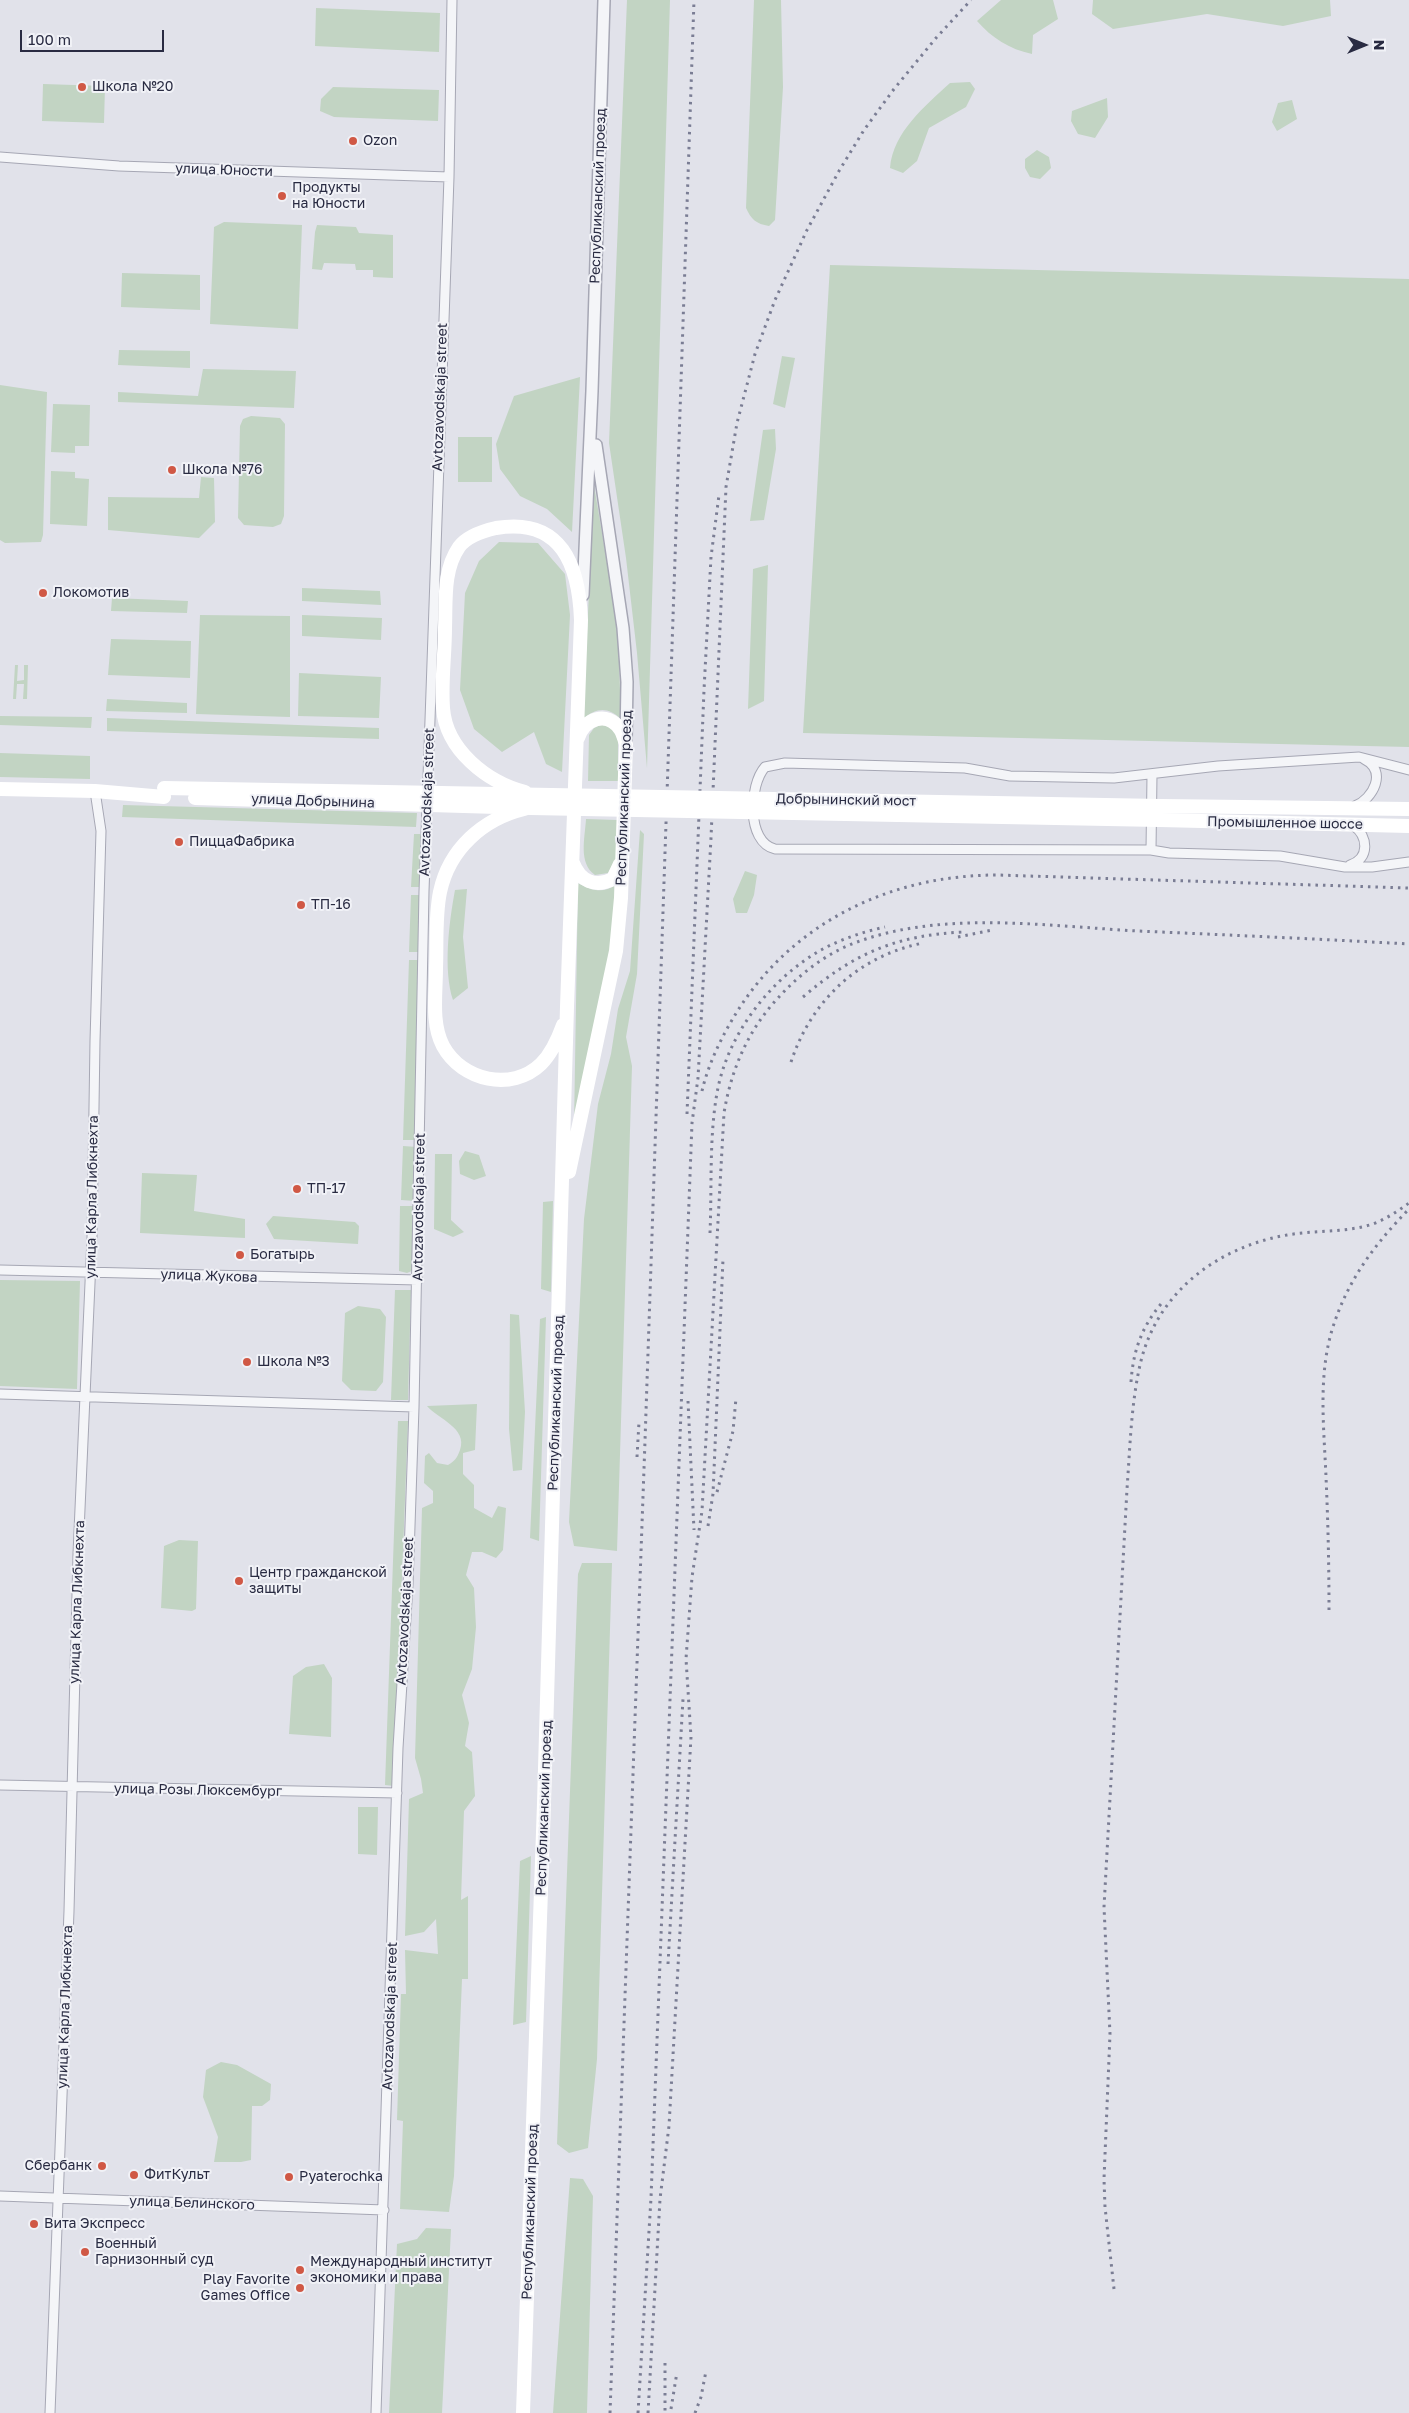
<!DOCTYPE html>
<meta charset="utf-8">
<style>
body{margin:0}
#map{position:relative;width:1409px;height:2413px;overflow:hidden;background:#e1e2ea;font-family:"Golos Text",sans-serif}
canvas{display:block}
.north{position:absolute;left:1339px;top:20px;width:50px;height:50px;-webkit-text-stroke:4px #f1f2f7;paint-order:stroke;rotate:90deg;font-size:14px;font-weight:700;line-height:20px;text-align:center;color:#292b42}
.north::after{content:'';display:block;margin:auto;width:18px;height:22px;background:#292b42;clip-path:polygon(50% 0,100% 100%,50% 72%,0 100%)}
.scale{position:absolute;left:20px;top:30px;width:144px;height:22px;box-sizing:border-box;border:2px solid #292b42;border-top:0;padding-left:6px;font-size:15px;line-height:18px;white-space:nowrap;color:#292b42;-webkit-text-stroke:4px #f1f2f7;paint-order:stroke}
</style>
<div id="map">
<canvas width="1409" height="2413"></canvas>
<div class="north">N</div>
<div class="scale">100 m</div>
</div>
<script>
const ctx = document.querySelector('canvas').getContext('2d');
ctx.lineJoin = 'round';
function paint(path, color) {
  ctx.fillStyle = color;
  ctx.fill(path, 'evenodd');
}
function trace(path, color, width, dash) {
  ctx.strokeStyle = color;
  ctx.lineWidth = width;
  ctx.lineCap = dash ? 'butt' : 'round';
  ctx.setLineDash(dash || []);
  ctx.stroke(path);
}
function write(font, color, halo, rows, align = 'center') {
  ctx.font = font + ' "Golos Text",sans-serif';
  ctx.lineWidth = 4;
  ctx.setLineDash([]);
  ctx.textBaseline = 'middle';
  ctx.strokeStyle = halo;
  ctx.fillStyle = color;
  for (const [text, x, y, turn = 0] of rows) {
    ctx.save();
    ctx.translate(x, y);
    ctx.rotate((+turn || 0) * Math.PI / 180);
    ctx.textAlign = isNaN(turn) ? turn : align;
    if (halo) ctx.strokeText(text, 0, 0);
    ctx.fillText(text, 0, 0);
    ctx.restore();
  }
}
const green = new Path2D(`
 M627 0H670L647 768 637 653 626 558 609 443Z
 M754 0H781L783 87 775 220 769 226C756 224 751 219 746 208Z
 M1001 0H1053L1058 19 1033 35 1032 54C1009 49 992 38 977 21Z
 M1093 0H1330L1331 16 1283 26 1207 14 1113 29 1092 14Z
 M316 8 440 13 439 52 315 46Z
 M970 82 975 89 966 107 929 128 917 161 903 173 890 168C893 132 925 106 950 83Z
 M43 84 105 86 104 123 42 121Z
 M333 87 439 90 438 121 334 117 320 111 321 99Z
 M1107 98 1108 117 1095 138 1078 134 1071 121 1072 111Z
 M1292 100 1297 119 1277 131 1272 122 1278 103Z
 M1037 150 1049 157 1051 168 1040 179 1030 177 1025 168V159Z
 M224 222 302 225 298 329 210 324 214 227Z
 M317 225 356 227 359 233 393 235V278L373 277V270H356L355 264 324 263 322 270 312 269 315 232Z
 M830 265 1409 279V747L803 733Z
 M122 273 200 275V310L121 307Z
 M119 350 190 351V368L118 365Z
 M782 356 795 358 785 408 773 404Z
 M203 369 296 371 294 408 118 402V392L198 396Z
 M580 377 572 532 547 509 520 496 500 469 496 444 514 396Z
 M0 385 47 392 43 535 41 542 5 543 0 540Z
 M53 404 90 405 89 446H75V453L51 452Z
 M251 416 280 418 285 424 284 516 281 524 273 527 244 525 238 518 240 426 243 419Z
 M775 429 776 449 764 520 750 521 763 430Z
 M458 437H492V482H458Z
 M51 471 75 472V478L89 479 87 526 50 524Z
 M201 477 214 478 215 522 199 538 108 530V497L199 498Z
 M594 485 618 629 621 719C608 707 597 707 583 719Z
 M499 542 538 543 565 574 570 615 562 772 546 764 534 732 502 752 474 729 460 690 465 593 479 561Z
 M768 565 764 701 748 709 753 569Z
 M302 588 380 591 381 605 302 601Z
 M112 598 188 601 187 613 111 611Z
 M200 615 290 616V717L196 714Z
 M302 615 382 618 381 640 302 636Z
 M111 639 191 641 190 678 108 675Z
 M15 665H18L17 681 24 680V665H28L27 699H23L24 684H17L16 699H13Z
 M299 673 381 677 379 718 298 716Z
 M107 699 187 703V713L106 711Z
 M0 716 92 717 91 728 0 725Z
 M107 718 379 728V739L107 731Z
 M602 724 612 726 618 740V781H588L589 735 594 728Z
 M0 753 90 756V779L0 777Z
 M123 805 417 813 416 827 122 817Z
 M586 819 617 820 616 859 608 873 595 875C578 863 585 838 586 819Z
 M640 830 644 834 637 974 626 1037 632 1066 617 1551 574 1546 569 1522 584 1219 598 1104 611 1054 618 1009 630 971Z
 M414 834H422L421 887H411Z
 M745 871 757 875 754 895 747 913H736L733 899Z
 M578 883C592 891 604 894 617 884L608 976 574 1125Z
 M467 889 463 937 468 988 453 1000C443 970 449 922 455 890Z
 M411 895H421V952H409Z
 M409 960H421L417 1140H403Z
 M403 1146 417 1147 415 1201 401 1200Z
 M465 1151 479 1155 486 1176 474 1180 460 1174 459 1161Z
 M435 1154H452L451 1220 464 1232 453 1237 434 1229Z
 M142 1173 197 1175 194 1211 245 1219V1238L140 1233Z
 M553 1201 551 1292 541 1289 543 1202Z
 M400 1206H416L414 1270 407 1273 399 1271Z
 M273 1216 355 1222 359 1226 358 1244 274 1239 266 1224Z
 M0 1280 80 1281 77 1389 0 1386Z
 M395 1290H411L408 1400H391Z
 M358 1306 380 1309 386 1317 383 1382 376 1391 351 1390 342 1381 345 1313Z
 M510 1314 519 1315 525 1412 522 1470 513 1471 509 1429Z
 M546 1317 539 1541 530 1538 540 1319Z
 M477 1404 475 1450 463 1453V1474L474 1485V1508L492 1518 498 1506 506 1508 503 1550 496 1558 482 1552H472L466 1575 474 1588 476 1627 472 1669 462 1695 469 1723 465 1746 472 1752 475 1796 464 1811 461 1900 468 1896V1979H462L454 2176 449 2212 400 2209 403 2121 397 2120 401 1994H406L405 1950 438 1954 436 1919 424 1932 405 1936 409 1799 423 1793 421 1779 415 1758 422 1508 433 1503V1491L424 1483 425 1456 429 1453 437 1463 448 1465C455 1461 457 1458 460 1450 468 1428 438 1419 427 1406Z
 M398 1421H408L394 1786 385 1785Z
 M179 1540 198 1541 196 1609 192 1611 161 1608 164 1546Z
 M582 1563H612L597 2059 588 2148 569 2153 557 2144 578 1574Z
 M324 1664 332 1678 331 1737 289 1734 293 1676 306 1667Z
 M358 1807H378L377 1855 358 1854Z
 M531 1856 526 2022 513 2025 520 1861Z
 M221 2062 237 2065 271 2084 270 2100 262 2106H252L251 2160 241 2162H214L218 2137 203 2097 206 2070Z
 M570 2178 583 2179 593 2196 587 2413H553Z
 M426 2228 451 2229 442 2413H389L397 2244 417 2239Z`);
const minor = new Path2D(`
 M0 157 119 166 449 177
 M1409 770 1359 757 1218 766 1114 778 1010 776 965 768 785 763 765 767C749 785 746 842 775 849L1151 850 1169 853 1280 856 1345 867H1372L1409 862
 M1355 806C1373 799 1388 771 1364 759
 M1151 850 1152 775
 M1350 865C1370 859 1368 836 1354 826
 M0 1270 418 1280
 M0 1394 414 1407
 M0 1785 397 1793
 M0 2196 384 2210
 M50 2413 69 1911 78 1554 92 1238 95 1041 101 831 95 791
 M376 2413 398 1748 408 1585 414 1407 424 891 449 177 452 0`);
const tertiary = new Path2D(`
 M596 445 623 628 627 682 626 740
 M583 595 592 391 604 0`);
const secondary = new Path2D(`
 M0 789 95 791 164 797
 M1161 806 1409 809
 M524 809C483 819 449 849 440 892 435 916 437 943 436 968 436 994 431 1023 443 1046 462 1081 512 1092 541 1064 552 1053 558 1039 563 1025
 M1160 820 1409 826
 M573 863C580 881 595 888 613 879L620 864
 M569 1172 616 951 621 898 626 744C624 739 623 733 620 729 607 710 584 719 578 738
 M523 2413 544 1803 567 1007 581 620C579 566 562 517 496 528 483 531 467 536 459 547 443 570 446 600 445 628 445 654 441 682 443 708 446 750 487 782 525 792`);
const rail = new Path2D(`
 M958 937 992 930
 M803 997C854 953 897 935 964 932
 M791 1062C811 1001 858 956 923 943
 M702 1091C708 1065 721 1038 735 1015 791 923 890 875 997 875L1409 888
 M687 1114 704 690 711 557 719 495
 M710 1233C712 1187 709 1138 717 1093 727 1035 770 979 821 950 841 939 863 932 885 927
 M1131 1382C1133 1352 1141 1328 1161 1304
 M688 1401 694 1530
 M637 1457 639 1422
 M717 1492 733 1431 736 1398
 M708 1526 713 1494 723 1259
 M1329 1610C1329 1565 1328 1521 1326 1477 1324 1428 1318 1377 1332 1330 1347 1281 1374 1245 1409 1209
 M668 1964 683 1699
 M1114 2289 1105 2207 1104 2179 1110 2034 1104 1907 1127 1489C1130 1448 1131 1405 1140 1365 1156 1293 1217 1247 1287 1235 1315 1230 1345 1233 1373 1224 1386 1219 1398 1211 1409 1203
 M665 2363V2413
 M671 2409 677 2372
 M610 2413 645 1441 694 0
 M638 2413 651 2198 692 1123 698 1078 711 838 726 487 737 423 755 354 775 300 807 230 839 171 864 130 894 89 936 38 971 0
 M648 2413 660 2199 669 2126 691 1737 686 1659 692 1577 702 1511 724 1113C731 1070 748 1030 778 998 797 977 820 958 847 946 935 909 1045 926 1138 931 1229 935 1319 939 1409 944
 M695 2413 701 2397 706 2371`);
const secondaryBridge = new Path2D(`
 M164 788 1161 806
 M195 798 531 808 1160 820`);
const markers = [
 [82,87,5,"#d05845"],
 [353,141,5,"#d05845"],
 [282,196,5,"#d05845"],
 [172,470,5,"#d05845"],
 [43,593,5,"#d05845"],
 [179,842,5,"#d05845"],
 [301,905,5,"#d05845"],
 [297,1189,5,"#d05845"],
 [240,1255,5,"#d05845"],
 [247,1362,5,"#d05845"],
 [239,1581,5,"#d05845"],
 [102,2166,5,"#d05845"],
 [134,2175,5,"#d05845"],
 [289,2177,5,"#d05845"],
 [34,2224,5,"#d05845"],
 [85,2252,5,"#d05845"],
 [300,2270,5,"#d05845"],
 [300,2288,5,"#d05845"]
];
const poiNames = [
 ["Школа №20",92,87],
 ["Ozon",363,141],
 ["Продукты",292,188],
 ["на Юности",292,204],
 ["Школа №76",182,470],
 ["Локомотив",53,593],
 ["ПиццаФабрика",189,842],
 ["ТП-16",311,905],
 ["ТП-17",307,1189],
 ["Богатырь",250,1255],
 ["Школа №3",257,1362],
 ["Центр гражданской",249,1573],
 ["защиты",249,1589],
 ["Сбербанк",92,2166,"right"],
 ["ФитКульт",144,2175],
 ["Pyaterochka",299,2177],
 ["Вита Экспресс",44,2224],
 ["Военный",95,2244],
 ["Гарнизонный суд",95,2260],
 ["Международный институт",310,2262],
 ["экономики и права",310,2278],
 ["Play Favorite",290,2280,"right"],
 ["Games Office",290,2296,"right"]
];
const streetNames = [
 ["улица Юности",224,170,2],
 ["Республиканский проезд",598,196,-88],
 ["Avtozavodskaja street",440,397,-88],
 ["Республиканский проезд",624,798,-88],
 ["Добрынинский мост",846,800,1],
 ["улица Добрынина",313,801,2],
 ["Avtozavodskaja street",427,802,-88],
 ["Промышленное шоссе",1285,823,1],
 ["улица Карла Либкнехта",92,1197,-89],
 ["Avtozavodskaja street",419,1207,-89],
 ["улица Жукова",209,1276,2],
 ["Республиканский проезд",556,1403,-88],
 ["улица Карла Либкнехта",77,1602,-88],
 ["Avtozavodskaja street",405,1611,-87],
 ["улица Розы Люксембург",198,1790,1],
 ["Республиканский проезд",544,1808,-88],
 ["улица Карла Либкнехта",65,2007,-88],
 ["Avtozavodskaja street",390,2016,-88],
 ["улица Белинского",192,2203,2],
 ["Республиканский проезд",530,2212,-88]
];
paint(green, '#c2d4c3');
trace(minor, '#a6a7b4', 11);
trace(tertiary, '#a6a7b4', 14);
trace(minor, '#f4f5f8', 9);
trace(tertiary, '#f4f5f8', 11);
trace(secondary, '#fff', 14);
trace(rail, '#7a7d94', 3, [2.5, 5]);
trace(secondaryBridge, '#fff', 14);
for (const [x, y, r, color] of markers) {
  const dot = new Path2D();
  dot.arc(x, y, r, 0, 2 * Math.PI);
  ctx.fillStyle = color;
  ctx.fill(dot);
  trace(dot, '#f1f2f7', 2);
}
write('14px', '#292b42', '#f1f2f7', poiNames, 'left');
write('14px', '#292b42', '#f1f2f7', streetNames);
</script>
